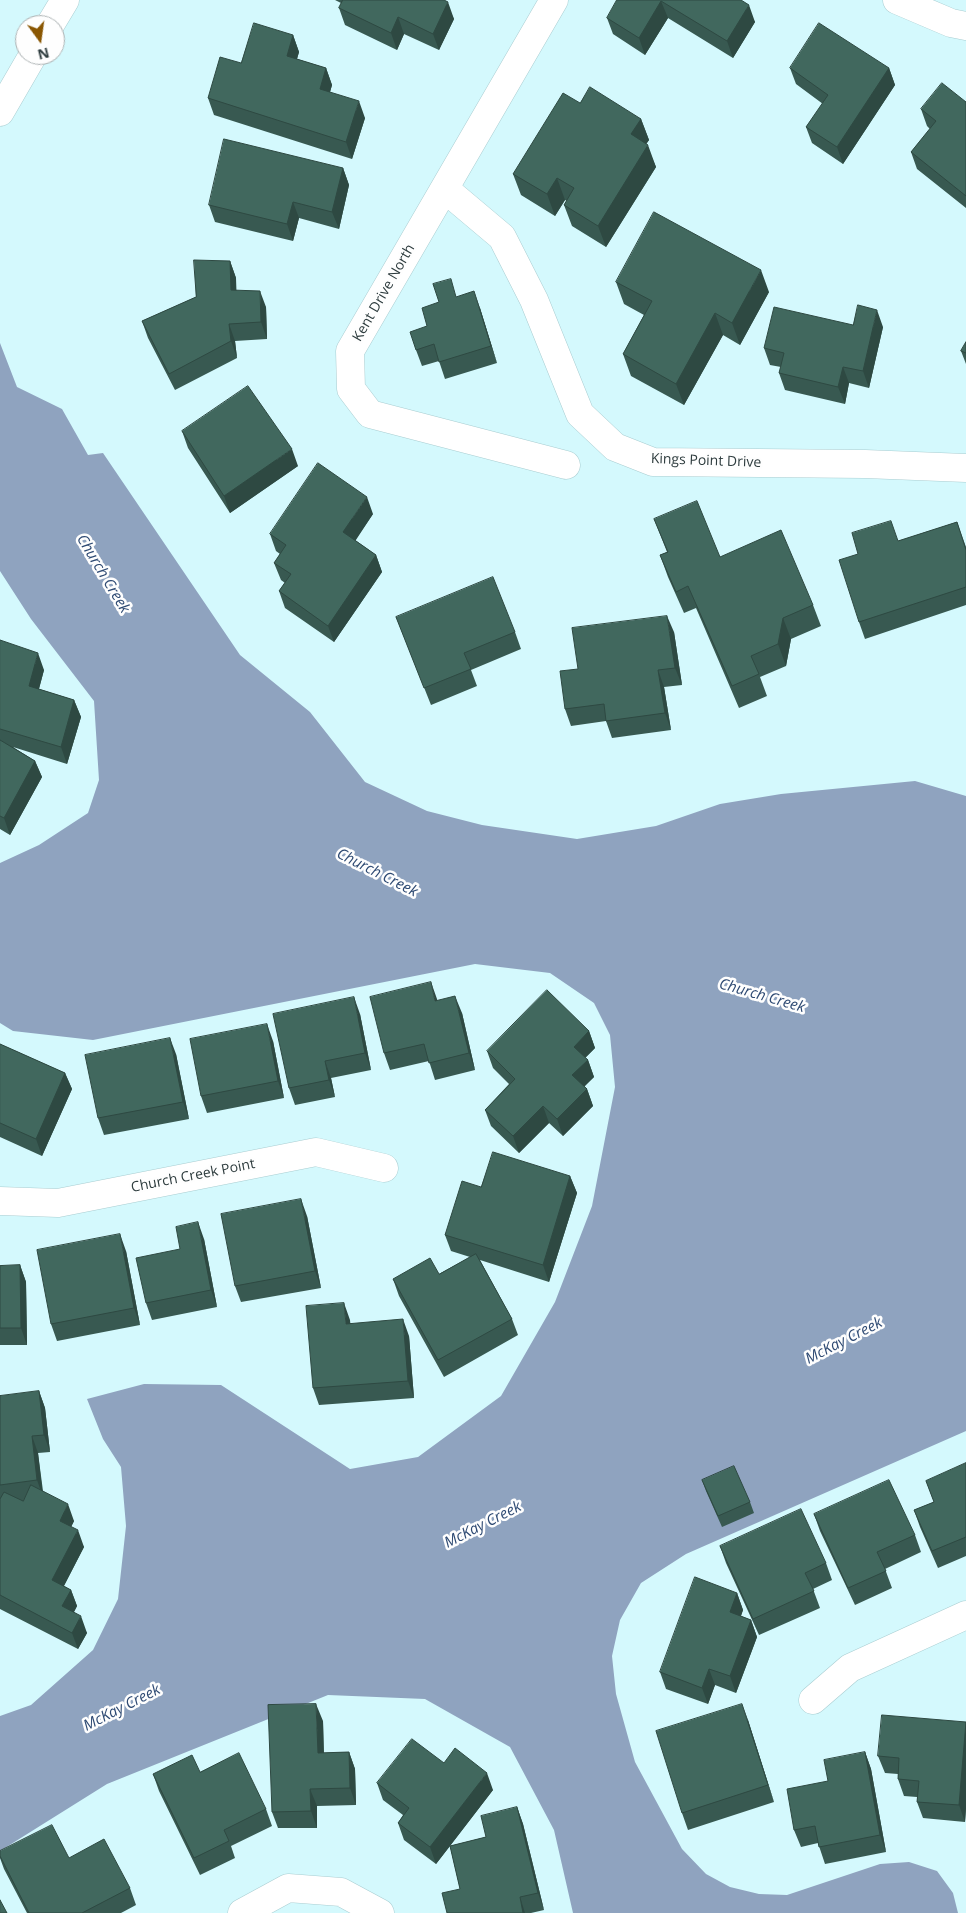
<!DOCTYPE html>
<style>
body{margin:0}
#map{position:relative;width:966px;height:1913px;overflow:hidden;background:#d4f9fd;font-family:"Open Sans",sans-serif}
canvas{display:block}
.north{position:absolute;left:15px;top:15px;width:50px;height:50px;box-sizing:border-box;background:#fefefe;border:1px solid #abb1b2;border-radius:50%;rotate:166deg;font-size:14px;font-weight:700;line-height:20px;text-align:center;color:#2f3d3f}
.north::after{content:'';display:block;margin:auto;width:18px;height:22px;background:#8a5702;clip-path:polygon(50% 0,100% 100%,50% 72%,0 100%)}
</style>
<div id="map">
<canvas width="966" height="1913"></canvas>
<div class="north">N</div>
</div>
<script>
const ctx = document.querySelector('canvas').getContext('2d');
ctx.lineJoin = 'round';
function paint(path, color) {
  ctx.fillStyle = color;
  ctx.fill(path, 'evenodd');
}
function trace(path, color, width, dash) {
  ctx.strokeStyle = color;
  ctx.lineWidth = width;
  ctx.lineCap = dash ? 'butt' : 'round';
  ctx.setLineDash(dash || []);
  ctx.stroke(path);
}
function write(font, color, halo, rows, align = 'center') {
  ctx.font = font + ' "Open Sans",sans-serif';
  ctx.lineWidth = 5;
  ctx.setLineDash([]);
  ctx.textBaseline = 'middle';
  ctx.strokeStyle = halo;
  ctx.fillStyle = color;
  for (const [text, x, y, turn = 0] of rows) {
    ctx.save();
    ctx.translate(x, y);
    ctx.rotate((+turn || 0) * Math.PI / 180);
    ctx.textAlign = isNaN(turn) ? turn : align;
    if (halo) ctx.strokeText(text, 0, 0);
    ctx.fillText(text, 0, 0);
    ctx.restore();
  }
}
const water = new Path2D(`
 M0 343 17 387 62 409 88 455 103 453 240 655 310 712 365 782 427 811 482 825 577 839 656 826 720 804 781 794 915 781 966 796V1431L686 1554 641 1583 620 1620 612 1656 616 1694 635 1762 682 1849 706 1874 730 1887 759 1894 787 1895 880 1864 909 1862 937 1871 953 1893 958 1913H573L554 1830 510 1747 425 1699 328 1695 107 1784 0 1851V1716L31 1705 93 1650 118 1599 126 1526 121 1467 103 1439 87 1399 144 1384 221 1385 350 1469 418 1457 501 1396 555 1302 592 1206 615 1087 610 1035 594 1003 550 973 475 964 93 1040 13 1031 0 1023V863L39 845 88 813 99 780 94 701 31 619 0 571Z`);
const minor = new Path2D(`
 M554 0 350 351 351 389 370 414 566 465
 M897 0 951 23 966 26
 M50 25 65 0
 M0 112 33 55
 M445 189 502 237 534 300 580 414 615 447 653 462 865 464 966 468
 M0 1201 58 1203 316 1152 384 1168
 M813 1700 850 1668 966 1615
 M242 1913 288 1888 341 1892 380 1913`);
const wall = new Path2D(`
 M335 0H444L454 19 439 50 404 34 397 50 345 25 339 8 341 3Z
 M617 0H741L755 22 733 58 668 18 645 55 613 34 607 18Z
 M293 35 299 52 297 59 326 68 332 85 330 92 365 118 352 159 214 115 208 98 241 63Z
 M790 68H889L895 85 843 164 812 143 806 127 823 104 796 84Z
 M966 102V208L917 169 911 152 930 129 927 126 921 109Z
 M580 103 641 119 649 140 646 144 656 167 606 247 572 226 564 205 567 201 565 200 555 216 521 195 513 174Z
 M343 168 349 185 339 229 299 218 293 241 215 222 209 205Z
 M230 261 236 278V290L266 307 267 339 235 341 237 358 175 390 148 338 142 321 196 297Z
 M616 282 769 292 740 345 723 335 684 405 631 376 623 354 644 315 624 304Z
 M457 297 480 308 497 363 445 379 439 361 422 366 416 350 427 326Z
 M853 325 883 327 869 388 849 383 845 404 785 390 779 373 781 367 770 365 764 348Z
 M966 342V364L961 351Z
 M182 431 298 466 230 513 188 448Z
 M373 514 355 540 376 555 382 572 334 642 285 608 279 591 285 583 281 580 274 563 280 554 276 551 270 534Z
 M654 519 720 557 813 605 821 626 791 639 786 666 760 677 767 696 739 708 696 608 684 613 668 577 660 555 667 552Z
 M957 522 966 547V605L865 639 859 622 898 541Z
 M396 617 515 632 521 649 471 670 477 686 431 705Z
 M674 632 682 685 664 687 671 730 612 738 606 721 571 726 565 709 578 669Z
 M0 640 44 670 39 689 74 700 81 717 67 764 13 747 35 761 42 777 10 835 0 829Z
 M437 1001 462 1013 475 1070 435 1080 429 1061 390 1070 384 1053Z
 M360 1014 371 1070 331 1078 335 1097 295 1105 289 1088Z
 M589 1031 595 1048 585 1058 588 1060 594 1077 584 1086 587 1089 593 1106 563 1136 549 1123 519 1153 491 1126 485 1110 509 1084 493 1068 487 1051Z
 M273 1041 284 1098 207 1113 201 1096Z
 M0 1044 65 1073 72 1089 42 1156 0 1137Z
 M176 1054 189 1119 104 1135 98 1118Z
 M570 1176 577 1193 549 1282 480 1260 512 1319 518 1335 444 1377 399 1296 393 1279 439 1274 470 1257 451 1251 445 1235 481 1187Z
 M307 1216 321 1288 241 1302 235 1286Z
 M204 1239 217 1307 152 1320 146 1303 180 1249Z
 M126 1251 140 1325 57 1341 51 1324Z
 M20 1265 26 1282 27 1345H0V1266Z
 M350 1320V1323L409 1336 414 1398 319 1405 313 1388Z
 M39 1391 45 1408 50 1452 38 1453 43 1491 74 1521 71 1527 84 1547 64 1586 71 1590 77 1606 74 1612 87 1633 78 1649 0 1609V1396Z
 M966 1463V1556L938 1568 920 1527 914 1510 934 1502 926 1481Z
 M702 1480 750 1502 754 1513 722 1527 706 1491Z
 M814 1514 915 1535 921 1552 885 1569 892 1588 855 1605 820 1531Z
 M720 1546 826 1563 832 1580 813 1589 820 1608 759 1635 726 1563Z
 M737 1593 743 1610 741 1616 751 1620 757 1637 736 1693 715 1685 708 1704 666 1689 660 1672Z
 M748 1720 774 1802 688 1830 682 1813Z
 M323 1721 324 1753 349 1752 355 1769 356 1805 317 1806V1828H278L272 1812Z
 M966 1722V1808L965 1822 923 1818 917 1802V1797L904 1796 898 1779V1774L885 1773 878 1756Z
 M865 1752 871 1769 886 1852 825 1864 818 1843 801 1847 794 1830 828 1781Z
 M444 1763 493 1790 450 1846 486 1837 517 1807 523 1824 544 1910 531 1913H447L460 1889 450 1846 436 1864 404 1840 398 1823 403 1815 383 1800 377 1783Z
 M200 1772 266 1809 272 1826 231 1846 235 1858 200 1875 159 1791 153 1774Z
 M0 1851 69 1858 130 1888 136 1905 121 1913H27L4 1869 0 1858Z`);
const shadedWall = new Path2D(`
 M661 1 668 18 645 55 639 38Z
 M448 2 454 19 439 50 433 34Z
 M749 5 755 22 733 58 727 41Z
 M398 17 404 34 397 50 391 33Z
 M293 35 299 52 293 72 287 56Z
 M326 68 332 85 326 106 320 89Z
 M889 68 895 85 843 164 837 147Z
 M359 101 365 118 352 159 346 142Z
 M641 119 649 140 638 156 631 134Z
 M648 145 656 167 606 247 598 226Z
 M343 168 349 185 339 229 332 212Z
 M557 178 565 200 555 216 547 194Z
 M293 202 299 218 293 241 287 224Z
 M230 261 236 278 237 307 231 290Z
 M761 270 769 292 740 345 732 323Z
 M260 291 266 307 267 339 261 322Z
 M474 291 480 308 497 363 491 346Z
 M877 310 883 327 869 388 863 371Z
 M715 313 723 335 684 405 676 384Z
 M229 324 235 341 237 358 231 341Z
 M843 367 849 383 845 404 838 387Z
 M292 449 298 466 230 513 224 496Z
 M367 497 373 514 350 549 343 532Z
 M376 555 382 572 334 642 328 626Z
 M667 616 674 632 682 685 675 668Z
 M783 618 791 639 786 666 778 644Z
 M38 653 44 670 35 703 29 686Z
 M658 670 664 687 671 730 665 713Z
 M74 700 81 717 67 764 61 747Z
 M35 761 42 777 10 835 4 818Z
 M431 982 437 999 441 1018 435 1001Z
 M455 996 462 1013 475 1070 469 1053Z
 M354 997 360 1014 371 1070 365 1053Z
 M267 1024 273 1041 284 1098 278 1081Z
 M589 1031 595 1048 580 1063 574 1047Z
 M170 1038 176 1054 189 1119 183 1102Z
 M588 1060 594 1077 579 1092 572 1075Z
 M325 1061 331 1078 335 1097 329 1080Z
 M65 1073 72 1089 42 1156 36 1139Z
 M587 1089 593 1106 563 1136 557 1119Z
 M543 1106 549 1123 519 1153 513 1136Z
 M570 1176 577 1193 549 1282 543 1265Z
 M301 1199 307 1216 321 1288 315 1271Z
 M198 1222 204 1239 217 1307 211 1290Z
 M120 1234 126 1251 140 1325 134 1308Z
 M20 1265 26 1282 27 1345 21 1328Z
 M344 1303 350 1320 352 1341 346 1324Z
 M403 1319 409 1336 414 1398 408 1381Z
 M39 1391 45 1408 50 1452 44 1435Z
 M32 1436 38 1453 43 1497 37 1480Z
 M68 1504 74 1521 66 1537 60 1521Z
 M78 1530 84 1547 58 1597 52 1580Z
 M71 1590 77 1606 68 1623 62 1606Z
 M737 1593 743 1610 736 1629 730 1612Z
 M81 1616 87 1633 78 1649 72 1633Z
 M751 1620 757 1637 736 1693 730 1676Z
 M709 1669 715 1685 708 1704 702 1688Z
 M316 1704 323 1721 324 1770 318 1753Z
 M742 1704 748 1720 774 1802 768 1785Z
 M966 1722V1808L965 1822 959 1805Z
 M349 1752 355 1769 356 1805 350 1788Z
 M865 1752 871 1769 886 1852 880 1835Z
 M487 1773 493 1790 436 1864 430 1847Z
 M310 1789 317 1806V1828L311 1811Z
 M517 1807 523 1824 544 1910 538 1893Z
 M520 1897 525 1913H523Z`);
const building = new Path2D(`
 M343 0H444L448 2 433 34 398 17 391 33 339 8Z
 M617 0H741L749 5 727 41 661 1 639 38 607 18Z
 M254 23 293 35 287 56 326 68 320 89 359 101 346 142 208 98 220 57 241 63Z
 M819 23 889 68 837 147 806 127 828 95 790 68Z
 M942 83 966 102V196L911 152 936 121 921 109Z
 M590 87 641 119 631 134 648 145 598 226 564 205 574 188 557 178 547 194 513 174 563 93 580 103Z
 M224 139 343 168 332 212 293 202 287 224 209 205Z
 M654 212 761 270 732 323 715 313 676 384 623 354 652 301 616 282Z
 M194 260 230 261 231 290 260 291 261 322 229 324 231 341 169 374 142 321 196 297Z
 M451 279 456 297 474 291 491 346 439 362 434 344 416 350 410 332 427 326 422 308 439 302 433 284Z
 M858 305 877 310 863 371 843 367 838 387 779 373 784 353 764 348 774 307 853 325Z
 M966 342V353L961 351Z
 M248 386 292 449 224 496 182 431Z
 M318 463 367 497 343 532 376 555 328 626 279 591 291 574 274 563 286 545 270 534Z
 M697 501 720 557 781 530 813 605 783 618 778 644 751 656 759 674 732 686 688 586 676 592 660 555 668 552 654 519Z
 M891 521 898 541 957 522 966 550V587L859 622 839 560 858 554 852 533Z
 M493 577 515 632 464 653 471 669 424 688 396 617Z
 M667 616 675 668 658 670 665 713 606 721 604 704 565 709 560 671 578 669 572 628Z
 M0 640 38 653 29 686 74 700 61 747 0 729Z
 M0 740 35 761 4 818 0 816Z
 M431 982 435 1001 455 996 469 1053 429 1063 424 1044 384 1053 370 997Z
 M547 990 589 1031 574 1047 588 1060 572 1075 587 1089 557 1119 543 1106 513 1136 485 1110 515 1079 487 1051Z
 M354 997 365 1053 325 1061 329 1080 289 1088 273 1014Z
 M267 1024 278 1081 201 1096 190 1039Z
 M170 1038 183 1102 98 1118 85 1055Z
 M0 1044 65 1073 36 1139 0 1123Z
 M493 1152 570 1176 543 1265 445 1235 462 1181 481 1187Z
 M301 1199 315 1271 235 1286 221 1214Z
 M198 1222 211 1290 146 1303 136 1258 180 1249 176 1227Z
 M120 1234 134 1308 51 1324 37 1250Z
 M476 1254 512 1319 438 1360 393 1279 430 1258 439 1274Z
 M20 1265 21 1328H0V1266Z
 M344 1303 346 1324 403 1319 408 1381 313 1388 306 1306Z
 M39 1391 44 1435 32 1436 37 1480 0 1485V1396Z
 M966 1463V1537L932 1551 914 1510 934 1502 926 1481Z
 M734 1466 750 1502 718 1516 702 1480Z
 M889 1480 915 1535 877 1552 886 1571 848 1588 814 1514Z
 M31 1485 68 1504 60 1521 78 1530 52 1580 71 1590 62 1606 81 1616 72 1633 0 1595V1499L4 1492 23 1501Z
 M801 1509 826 1563 805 1573 814 1591 753 1619 720 1546Z
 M695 1577 737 1593 730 1612 751 1620 730 1676 709 1669 702 1688 660 1672Z
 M316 1704 318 1753 349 1752 350 1788 310 1789 311 1811 272 1812 268 1705Z
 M742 1704 768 1785 682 1813 656 1731Z
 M882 1715 966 1722 959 1805 917 1802 919 1781 898 1779 899 1758 878 1756Z
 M412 1739 444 1763 455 1748 487 1773 430 1847 398 1823 409 1808 377 1783Z
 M865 1752 880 1835 819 1847 815 1826 794 1830 787 1789 828 1781 824 1760Z
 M239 1753 266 1809 224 1830 229 1841 194 1858 153 1774 192 1755 200 1772Z
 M517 1807 538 1893 520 1897 523 1913H447L442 1893 460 1889 450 1846 486 1837 481 1816Z
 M52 1825 69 1858 104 1839 130 1888 82 1913H29L0 1856V1851Z
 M0 1900 7 1913H0Z`);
const streetNames = [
 ["Kent Drive North",384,293,-60],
 ["Kings Point Drive",706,461,2],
 ["Church Creek Point",193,1176,-11]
];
const waterNames = [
 ["Church Creek",103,574,59],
 ["Church Creek",377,873,27],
 ["Church Creek",762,996,16],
 ["McKay Creek",844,1341,-27],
 ["McKay Creek",483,1525,-27],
 ["McKay Creek",122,1708,-27]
];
paint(water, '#8fa3bf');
trace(minor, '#a9cdd1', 29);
trace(minor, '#fff', 28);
paint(wall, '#385951');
paint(shadedWall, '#2e4942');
paint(building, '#41685e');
trace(building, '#2e4942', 1);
write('14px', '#2f3d3f', '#fefefe', streetNames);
write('italic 15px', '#2e4a73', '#fefefe', waterNames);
</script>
